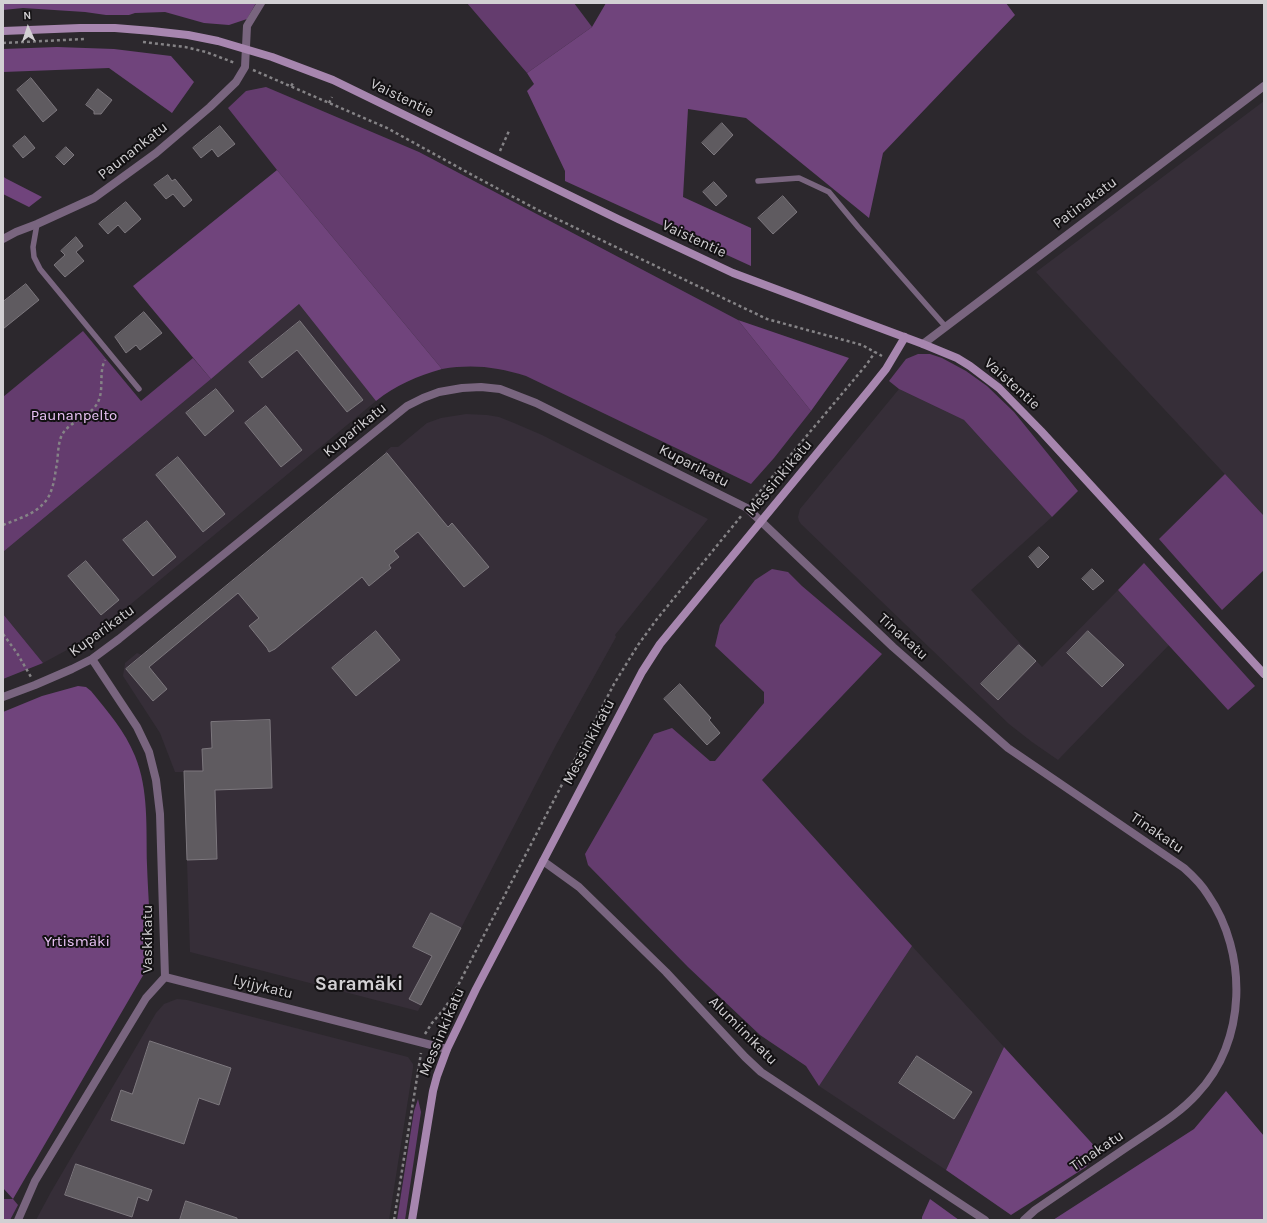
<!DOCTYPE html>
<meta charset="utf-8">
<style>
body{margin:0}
#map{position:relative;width:1267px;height:1223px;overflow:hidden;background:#2c282d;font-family:Karla,sans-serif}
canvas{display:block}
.frame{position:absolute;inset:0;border:4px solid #d2d0d3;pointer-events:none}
.north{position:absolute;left:8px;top:8px;width:40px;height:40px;-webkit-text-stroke:3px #131113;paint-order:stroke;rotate:357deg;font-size:11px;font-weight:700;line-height:16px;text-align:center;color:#d2d0d3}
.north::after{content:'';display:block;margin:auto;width:14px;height:18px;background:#d2d0d3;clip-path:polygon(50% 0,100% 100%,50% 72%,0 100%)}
</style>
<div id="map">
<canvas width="1267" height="1223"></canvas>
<div class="frame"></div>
<div class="north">N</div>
</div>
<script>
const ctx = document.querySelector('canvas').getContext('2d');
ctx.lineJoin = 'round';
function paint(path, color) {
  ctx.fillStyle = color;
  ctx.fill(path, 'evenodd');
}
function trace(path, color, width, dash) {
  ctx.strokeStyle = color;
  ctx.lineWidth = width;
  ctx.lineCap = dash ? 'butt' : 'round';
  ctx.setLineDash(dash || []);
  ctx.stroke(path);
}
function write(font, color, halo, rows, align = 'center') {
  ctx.font = font + ' Karla,sans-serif';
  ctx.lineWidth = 4;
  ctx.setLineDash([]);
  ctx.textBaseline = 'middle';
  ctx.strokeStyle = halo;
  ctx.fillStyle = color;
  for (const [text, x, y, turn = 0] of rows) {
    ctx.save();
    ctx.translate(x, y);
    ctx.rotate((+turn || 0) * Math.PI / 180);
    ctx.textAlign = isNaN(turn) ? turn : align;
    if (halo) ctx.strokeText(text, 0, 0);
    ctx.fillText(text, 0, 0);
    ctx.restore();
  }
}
const built = new Path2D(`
 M1264 101V516L1036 272Z
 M299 304 376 401 102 628 86 639 67 650 43 663 3 614V552L211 379Z
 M899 389 964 420 1052 517 971 590 1042 667 1118 590 1169 645 1058 760 1032 742 1009 724 801 524 799 521 798 517 800 509Z
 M466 414 487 415 499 417 514 423 542 435 708 519 615 635 616 637 556 745 418 1011 190 952 184 772H175L160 733 123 676 125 663 137 653 142 655 386 454 385 452 391 447H398L427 423 441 418Z
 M912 946 1004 1047 946 1170 819 1086Z
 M177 999 187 1000 408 1057 413 1064V1068L389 1220H36L51 1192 156 1013 164 1004Z`);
const green = new Path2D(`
 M467 3H574L592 27 527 73Z
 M266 87 419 152 738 320 811 411 774 458 751 484 526 376C497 367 473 364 442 369L277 170 228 108 246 91Z
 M83 331 141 401 193 358 211 379 3 552V397Z
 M918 354H930L942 358 966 371 987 386 1014 412 1078 491 1052 517 964 420 899 389 889 381 906 359Z
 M1225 474 1264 516V570L1222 610 1159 539Z
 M1144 563 1255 686 1228 710 1118 590Z
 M772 569 788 572 802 586 882 654 762 780 912 946 819 1086 806 1066 760 1035 688 967 588 865 585 854 654 734 672 728 710 761H715L764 703V692L715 646 720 625 755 580Z
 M3 614 43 663 3 679Z
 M418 1099 421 1112 405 1220H397L414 1111Z
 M3 1199H13L18 1205 10 1220H3Z`);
const forest = new Path2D(`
 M3 3H256L247 19 229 25 204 23 165 12 135 13 129 15H106L85 12 23 8 3 10Z
 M606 3H1006L1015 15 883 153 869 218 746 118 688 109 683 197 751 228V266L565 181V171L527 91 534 84 527 73 592 27Z
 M57 47 114 49 171 56 194 82 172 113 109 68 3 72V49Z
 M277 170 442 369C417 376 396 385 376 401L299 304 211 379 133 286Z
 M3 176 5 178 42 197 29 207 3 194Z
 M738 320 849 358 811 411Z
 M78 686 86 687 91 691C108 712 125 731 135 756 149 790 146 829 147 865 148 895 151 926 150 956L145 972 13 1199 3 1188V712L42 696Z
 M1004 1047 1099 1151 1086 1167 1011 1215 946 1170Z
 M1226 1091 1264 1136V1220H1053L1194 1129Z
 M930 1199 959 1220H922V1217Z`);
const building = new Path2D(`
 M31 78 57 110 43 122 17 90Z
 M98 89 112 100 101 114H94V111L86 105Z
 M722 123 733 135 714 155 702 143Z
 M220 126 235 144 218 157 212 149 201 158 193 148Z
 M25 136 35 148 23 158 13 146Z
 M66 147 74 155 64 165 56 157Z
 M168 175 172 181 175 179 192 200 184 207 173 194 166 199 154 185Z
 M714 182 727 196 716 206 703 192Z
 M783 196 797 212 773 234 758 218Z
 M126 202 141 219 125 233 118 225 108 234 99 224Z
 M76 237 83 246 76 252 84 261 65 277 54 265 65 255 61 251Z
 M26 284 39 300 3 329V302Z
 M144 312 162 333 140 350 136 345 126 353 115 337Z
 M300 321 363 400 347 412 297 350 262 378 249 362Z
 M216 389 234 411 205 436 186 413Z
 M266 406 302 450 281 467 245 423Z
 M387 453 448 527 452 523 489 567 464 587 418 532 394 551 399 557 389 565 391 568 369 586 362 577 275 649 269 652 267 648 249 626 259 618 238 593 149 667 167 689 153 701 126 669Z
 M178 457 225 514 203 532 156 475Z
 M147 521 176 557 153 576 123 540Z
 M1039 547 1049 557 1038 568 1029 557Z
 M86 561 119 600 101 615 68 576Z
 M1092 569 1104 581 1093 590 1082 579Z
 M376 631 400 660 356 696 332 668Z
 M1088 631 1124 665 1102 687 1067 653Z
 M1019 645 1036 661 998 700 981 684Z
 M680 684 711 718 709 720 720 733 707 745 664 699Z
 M270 720 272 788 215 790 217 859 187 860 184 771H203L202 749 212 748 211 722Z
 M431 913 461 928 421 1005 409 999 432 956 413 947Z
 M150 1041 231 1068 219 1105 199 1098 184 1144 111 1120 121 1090 132 1094Z
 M917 1056 972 1092 954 1119 899 1083Z
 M76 1164 152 1190 148 1201 138 1197 132 1217 65 1195Z
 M186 1201 237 1218V1220H180Z`);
const path = new Path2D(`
 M143 42 185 47 206 52 235 63
 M3 43 84 39
 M253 70 387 128 474 176 536 209 767 319 862 345 882 356
 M291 86 294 82
 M329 103 332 97
 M500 151 509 131
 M752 501 867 364 875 352
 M3 525C23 517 46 511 52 488 55 480 55 472 57 464 58 455 58 445 61 437 67 422 88 418 97 404 105 390 98 374 105 360
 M3 634 17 653 31 677
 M425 1034 432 1023 444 1009 452 997 614 684 638 645 657 619 742 515
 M394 1220 421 1053`);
const lane = new Path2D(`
 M758 181 799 178 829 192 858 227 945 326
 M37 224 33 247 34 257 40 269 139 389`);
const street = new Path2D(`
 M3 239 16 232 37 224 94 198 156 153 210 107 236 82 245 67 247 26 261 3
 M923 344 1264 86
 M3 697 35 685 72 669 92 659 119 639 407 406 423 398 439 392 462 388 481 387 500 389 536 403 747 508 893 647 1008 748 1184 868C1193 876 1202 885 1208 895 1248 953 1247 1042 1197 1094 1178 1115 1153 1129 1130 1145 1098 1167 1067 1188 1035 1210L1024 1220
 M543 861 579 887 666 972 745 1057 761 1072 985 1220
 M165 977 447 1049
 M18 1220 35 1181 146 998 165 977 160 814 156 780 149 752 137 727 92 659`);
const secondary = new Path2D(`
 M3 31 80 28H115L152 31 188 35 218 41 272 57 333 80 618 219 733 273 923 344 957 358 970 366 999 388 1041 431 1264 674
 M412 1220 433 1091 437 1076 447 1049 476 989 642 672 660 644 870 389 886 369 905 337`);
const streetNames = [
 ["Vaistentie",402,98,26],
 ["Paunankatu",133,151,-38],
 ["Patinakatu",1085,203,-37],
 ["Vaistentie",694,239,25],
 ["Vaistentie",1012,384,42],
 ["Kuparikatu",355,430,-39],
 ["Kuparikatu",694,466,27],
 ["Messinkikatu",779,478,-50],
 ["Kuparikatu",102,631,-36],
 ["Tinakatu",903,637,42],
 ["Messinkikatu",589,742,-62],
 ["Tinakatu",1157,833,34],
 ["Vaskikatu",148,939,-90],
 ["Lyijykatu",263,987,14],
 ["Alumiinikatu",743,1031,45],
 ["Messinkikatu",442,1032,-67],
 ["Tinakatu",1097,1151,-34]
];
const parkNames = [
 ["Paunanpelto",74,416],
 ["Yrtismäki",77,942]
];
const districtNames = [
 ["Saramäki",359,985]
];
paint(built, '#362e38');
paint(green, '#643c6e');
paint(forest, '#70447c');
paint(building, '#5f5b60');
trace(building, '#7c777d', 1);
trace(path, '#858386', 2.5, [3, 3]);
trace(lane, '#79657f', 5.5);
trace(street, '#79657f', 8);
trace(secondary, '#a786af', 8);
write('15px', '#d2d0d3', '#131113', streetNames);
write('15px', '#eac3f5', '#131113', parkNames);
write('bold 19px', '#d2d0d3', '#131113', districtNames);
</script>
